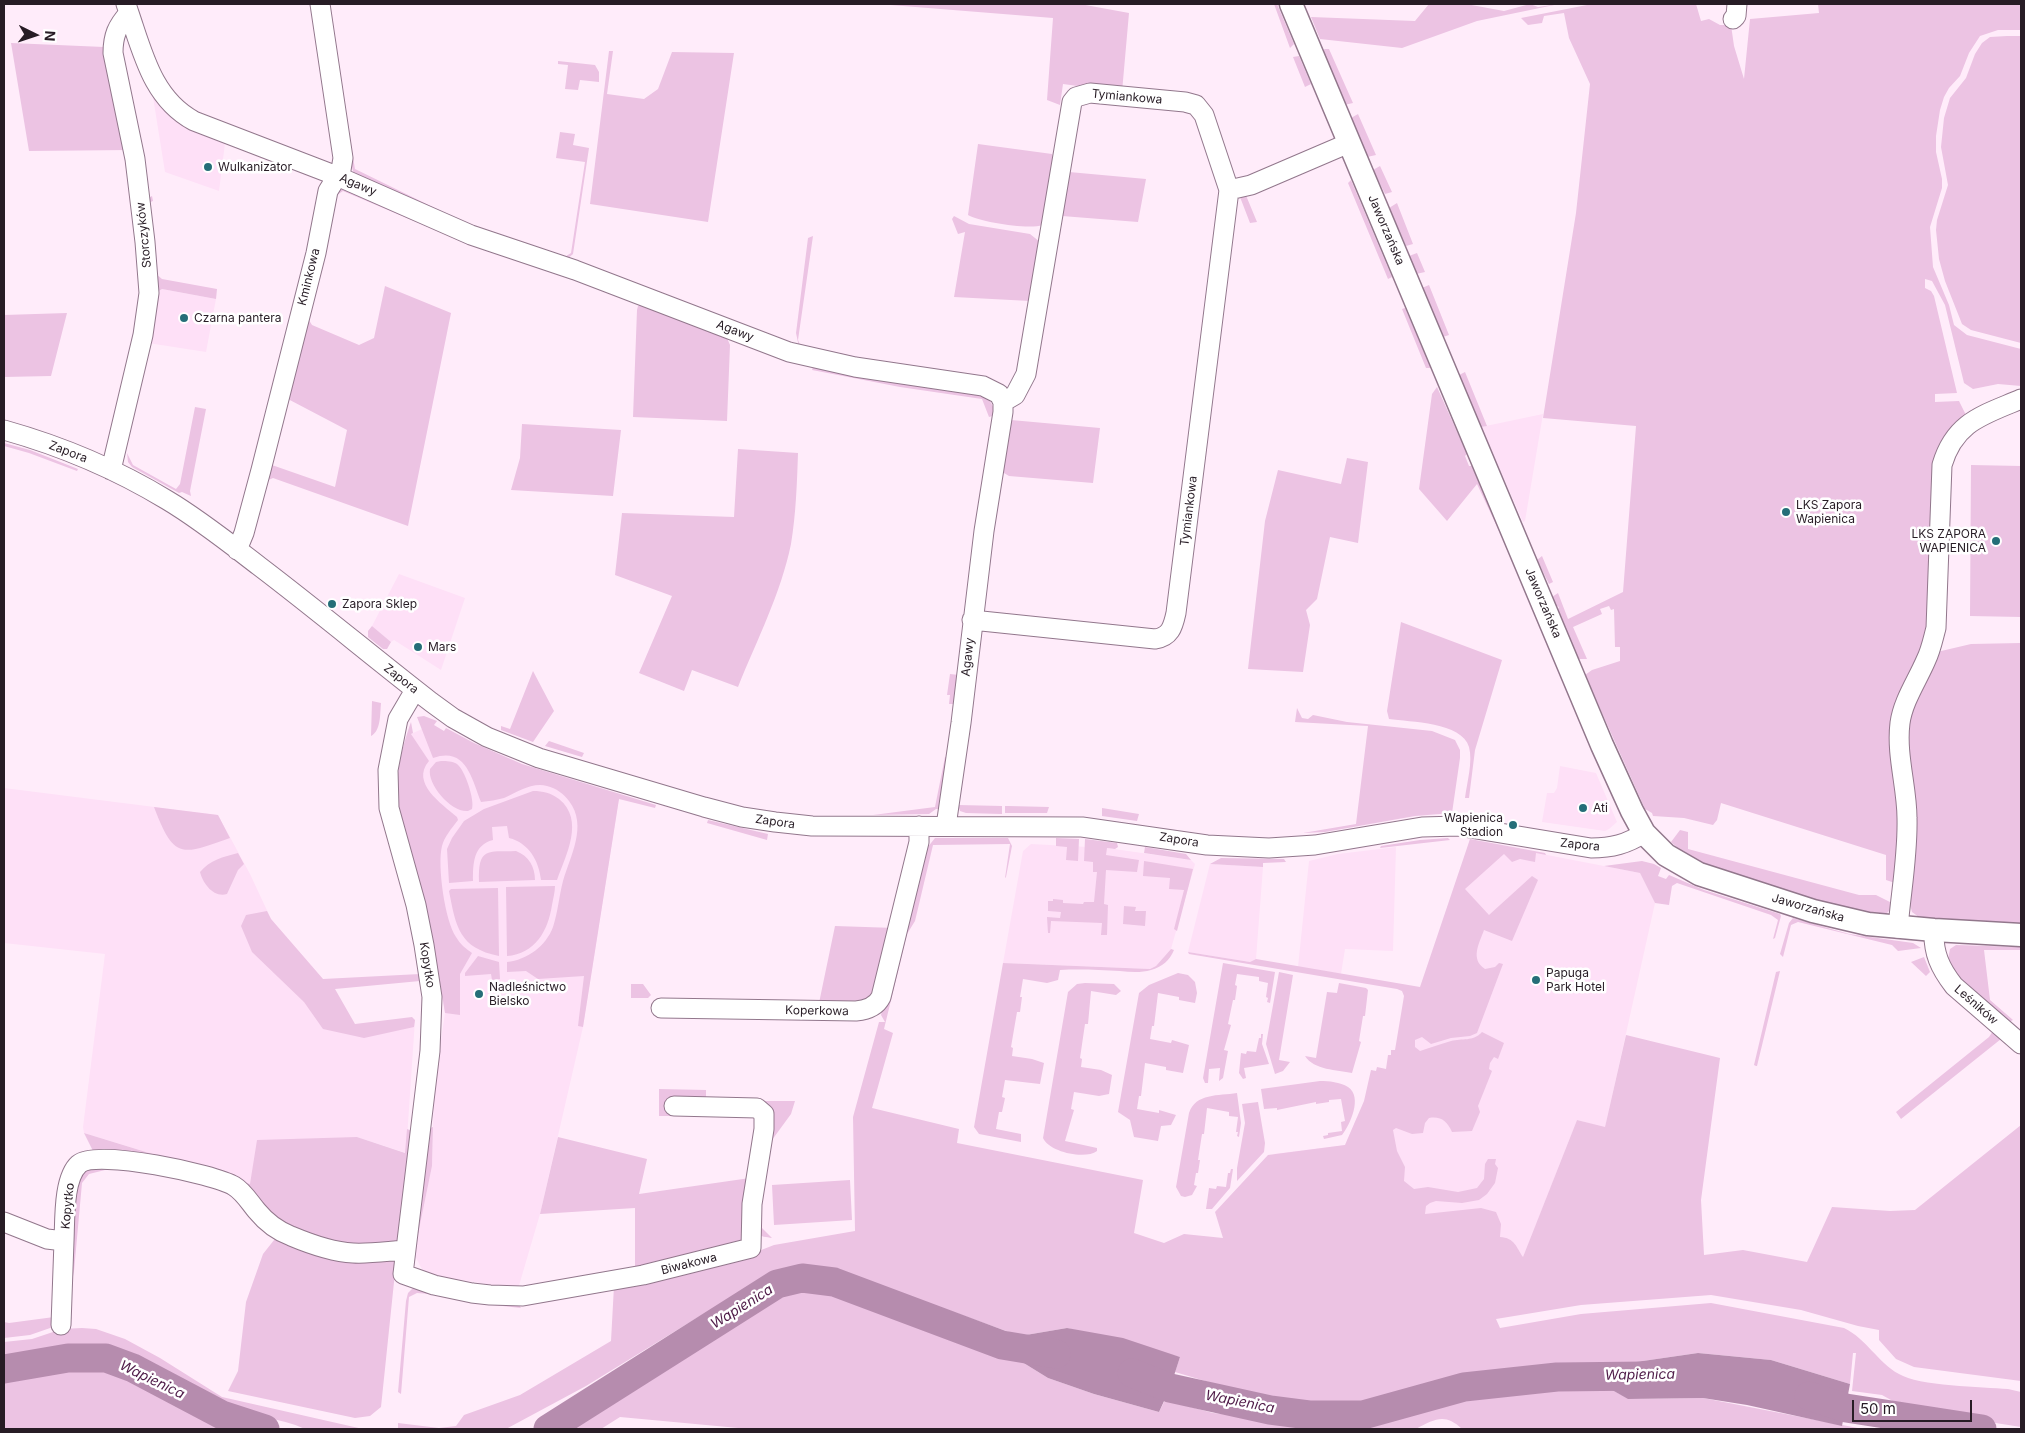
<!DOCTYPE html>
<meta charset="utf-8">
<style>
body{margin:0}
#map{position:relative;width:2025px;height:1433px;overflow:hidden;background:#ffecfa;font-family:Inter,sans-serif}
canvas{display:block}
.frame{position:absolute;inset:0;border:5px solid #271c25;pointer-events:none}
.north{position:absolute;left:10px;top:10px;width:50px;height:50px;-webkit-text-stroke:4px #fff;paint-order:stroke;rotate:94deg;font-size:14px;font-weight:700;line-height:20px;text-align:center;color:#271c25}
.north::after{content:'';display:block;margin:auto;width:18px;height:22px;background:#271c25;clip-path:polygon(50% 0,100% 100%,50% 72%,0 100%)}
.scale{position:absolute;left:1852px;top:1400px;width:120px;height:22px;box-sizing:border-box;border:2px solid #271c25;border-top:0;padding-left:6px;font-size:15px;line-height:18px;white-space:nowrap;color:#271c25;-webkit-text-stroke:4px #fff;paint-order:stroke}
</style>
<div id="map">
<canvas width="2025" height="1433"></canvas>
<div class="frame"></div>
<div class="north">N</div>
<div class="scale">50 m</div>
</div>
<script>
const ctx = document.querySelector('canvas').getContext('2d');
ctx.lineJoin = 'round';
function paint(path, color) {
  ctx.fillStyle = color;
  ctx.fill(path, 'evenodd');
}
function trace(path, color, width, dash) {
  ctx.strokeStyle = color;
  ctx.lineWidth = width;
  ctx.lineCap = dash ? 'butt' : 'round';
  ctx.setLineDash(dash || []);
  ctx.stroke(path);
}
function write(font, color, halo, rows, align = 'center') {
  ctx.font = font + ' Inter,sans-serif';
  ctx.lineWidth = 5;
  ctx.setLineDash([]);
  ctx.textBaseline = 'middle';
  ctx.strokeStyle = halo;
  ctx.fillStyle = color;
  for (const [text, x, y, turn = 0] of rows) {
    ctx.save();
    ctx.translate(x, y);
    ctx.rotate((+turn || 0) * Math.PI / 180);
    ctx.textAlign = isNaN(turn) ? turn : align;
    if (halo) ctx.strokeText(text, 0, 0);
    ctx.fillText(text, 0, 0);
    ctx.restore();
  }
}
const built = new Path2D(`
 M153 97 192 131 225 143 219 191 165 172Z
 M162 289 216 299 206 352 148 343 156 293Z
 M1543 414 1525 521 1523 522 1481 427Z
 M399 574 465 598 441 670 394 640 391 642 372 626Z
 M422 729 619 799 583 1027 540 1214 518 1289 430 1275 424 1273 414 1254 432 1166 434 1086 445 1013 428 920 411 734Z
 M1560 766 1596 773 1617 822 1609 829 1605 831 1542 822 1547 793H1554L1557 788Z
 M4 788 218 815 250 874 271 919 323 979 355 1027 415 1020 406 1153 357 1137 250 1184 84 1133 83 1127 105 954 4 943Z
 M1470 840 1640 873 1655 903 1605 1128 1577 1120 1523 1258 1403 1218 1273 1154 1345 1145 1357 1117 1382 1103Z
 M1031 844 1107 848 1191 860 1195 864 1171 949 1156 966 1150 969 1003 963 1023 851Z
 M1396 847 1393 951 1345 949 1341 974 1298 967 1309 861 1338 854Z
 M1210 864 1263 867 1256 959 1250 962 1188 952Z`);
const green = new Path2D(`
 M878 4H1080L1129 13 1122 92 1063 84 1060 105 1047 100 1053 18Z
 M1274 4H1277L1294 44 1290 48Z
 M1429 4H1466L1504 11 1530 4 1538 7 1559 4 1477 21 1402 48 1320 39 1311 17 1415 21Z
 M1592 4H1696L1701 21 1709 19 1720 25H1731L1734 46 1744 79 1750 19 1819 13 1818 4H2021V30H1998L1980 36 1969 53 1960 76 1949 88 1944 97 1940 110 1936 136V152L1942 179V188L1930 227 1933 267 1949 305 1954 325 1967 335 2021 349V386L1998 384 1973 389 1964 383 1945 305 1932 281 1925 279V288L1931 291 1934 296 1957 393 1935 394V402L1959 401 1966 415 1956 428 1931 626 1913 675 1901 792 1898 884 1886 880V855L1721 803 1717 820 1713 825 1684 818 1653 816 1652 813 1645 809 1585 675 1592 670 1620 661V647H1615L1614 609 1611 610 1609 606 1600 609 1602 614 1573 627 1587 659H1578L1557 609 1559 608 1558 606 1556 607 1552 597 1558 593 1568 619 1623 592 1636 426 1543 418 1576 213 1590 84 1569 38 1564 13 1544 16 1542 23 1528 25 1521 18Z
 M2007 36H2021V343L1971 330 1962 324 1945 281 1939 259 1936 230 1937 220 1948 185 1941 147 1944 118 1950 98 1966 78 1975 54 1982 43 1990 37Z
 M11 43 104 47 129 150 29 151Z
 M334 43 355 169 445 213 442 216 354 175 347 147Z
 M1325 49H1329L1353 103 1344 105 1323 50Z
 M609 51H613L607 94 644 99 658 89 672 52 734 53 708 222 590 204Z
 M1299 56 1311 84 1305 87 1293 57Z
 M558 61 595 65 599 72V82L580 80 578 90 565 89 568 65 558 64Z
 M1079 101 1185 107 1197 117 1187 111 1082 102 1069 172 1146 179 1138 222 1062 216Z
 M1358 114 1376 155 1367 157 1351 118Z
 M560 132 575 134 573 145 589 148 573 254 566 260 563 258 571 253 585 162 556 158Z
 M978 144 1052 154 1055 164 1042 225C1030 230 979 222 968 215Z
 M1380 166 1392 192 1385 194 1373 170Z
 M1351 180 1392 277 1388 279 1348 183Z
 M340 186 447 231V235L343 191 337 195 307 317 312 325 359 345 374 338 385 286 451 313 408 526 273 478 264 482 269 464 335 487 347 430 286 398 333 194Z
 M1245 193 1257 222 1250 223 1240 197Z
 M152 196 153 201 148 203 155 273 162 279 217 289 216 299 162 289 156 293 147 199Z
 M1397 203 1413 244 1406 246 1389 208Z
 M954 216 969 224 1030 234 1040 242 1030 301 954 297 965 232 958 234 952 219Z
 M813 236 798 340 800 345 853 356 849 357 799 347 796 333 808 238Z
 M1417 253 1425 272 1416 274 1409 256Z
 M1429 285 1449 335 1443 337 1422 288Z
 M641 305 727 338 730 345 727 421 633 417 637 310 638 306Z
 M1405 308 1431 368H1426L1402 309Z
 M67 313 51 376 4 377V315Z
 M814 365 975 390C988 397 992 401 996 415L989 417 982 399 900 387 812 370Z
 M1465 372 1487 426 1481 427 1459 375Z
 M1437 387 1467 454 1465 456 1469 466H1472L1500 533 1477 484 1447 521 1419 489 1432 394Z
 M195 407 206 409 190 491 191 496 182 492 179 493 132 467 128 462 127 453 133 465 176 489 180 484Z
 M1011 420 1100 428 1093 483 1009 476 999 470Z
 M522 424 621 430 613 496 511 490 520 458Z
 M4 443 30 450 78 469 77 471 29 453 4 446Z
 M738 449 798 453C797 483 796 514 791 544 781 593 757 640 738 687L692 670 684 691 639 673 672 596 615 575 622 513 734 517Z
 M1347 458 1368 462 1358 543 1330 537 1317 599 1306 610 1310 625 1303 672 1248 669 1265 521 1278 470 1341 484Z
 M1971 465 2021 466V617L1970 616Z
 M1542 556 1553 582 1549 584 1537 560Z
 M1401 622 1502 660 1475 750 1469 798H1465C1467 782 1473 762 1469 747 1462 722 1410 722 1389 719L1387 711Z
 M372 626 391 642 387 649H383L368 637V631Z
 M2021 643V927L1923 920 1912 912 1910 905 1905 722 1937 652 1971 644Z
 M533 671 554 711 533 742 501 730V726L510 729Z
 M950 674 959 675 955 704H949L950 695H947Z
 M372 701 381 703C380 714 381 731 371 736Z
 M1297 708 1302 718 1308 719 1313 715 1347 722 1432 731 1455 740 1460 750V758L1452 813 1415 816 1325 832 1303 833 1356 824 1368 726 1295 722Z
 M424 716 437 721 434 725 444 731 446 728 474 743 522 764 656 805 655 808 619 799 583 1027 578 1026 584 976 538 979 526 971 507 972V962C527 960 546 946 553 927 558 912 559 896 563 881 570 856 588 826 569 801 564 794 556 788 547 786 532 782 518 792 504 798 497 800 489 801 481 802 472 779 466 746 433 758L417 717Z
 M411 722 413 733 411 734 429 761C410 783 442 804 457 817L458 820C452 828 444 837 442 846 437 865 445 921 456 937 460 944 466 949 472 953L460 974V1015L445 1013C438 967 428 923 418 878 413 856 403 835 399 812 393 783 401 750 411 722Z
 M549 741 584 753 582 757 545 746Z
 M945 757 948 758 939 809H936L929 814 873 815 935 807Z
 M441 761C447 761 452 761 457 764 465 770 475 800 472 809L468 811C452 813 427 785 430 769L436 762Z
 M533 791C543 791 551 793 559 799 585 820 566 855 557 880H541C539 861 529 843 509 838L507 826 492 827 493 840C473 845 473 864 473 881L449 883 447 849 452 838 464 821 484 809Z
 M958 805 1002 806V814L966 813 960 811Z
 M1005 806H1008L1049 807 1047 813H1005Z
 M154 807 218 815 230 838C180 856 174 859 154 807Z
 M1102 808 1139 814 1137 821 1102 816Z
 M708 820 768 834 767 840 707 823Z
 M1680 830 1688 832V849L1859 895H1876L1890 902V910L1885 915 1845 911 1733 877 1676 852 1679 849 1671 842Z
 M935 838H1008L1012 846 1006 877 1005 878 1010 844 933 845 915 921 907 934 884 1029 893 1033 872 1108 959 1129 957 1143 1143 1180 1134 1233 1164 1243 1184 1234 1223 1238 1215 1212 1268 1155 1345 1145 1364 1101 1371 1070 1376 1071 1377 1067 1386 1069 1388 1055H1391V1050H1395L1404 996 1402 991 1397 989 1189 954 1188 952 1250 962 1256 959 1420 987 1470 839 1545 853 1546 855 1536 853 1535 862 1520 859 1512 862 1504 854 1465 889 1489 915 1532 876 1538 880 1512 941 1484 930C1479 944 1470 959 1485 969L1495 967 1499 963 1503 964 1477 1033 1470 1036 1451 1038 1431 1044 1422 1037 1415 1040V1047L1420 1051C1430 1048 1440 1044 1451 1041 1462 1038 1473 1042 1482 1032L1504 1043 1498 1059 1494 1057 1490 1063 1489 1069 1492 1071 1478 1106 1480 1112 1472 1131 1452 1132C1447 1121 1441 1116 1429 1118L1425 1123 1423 1133 1412 1134 1396 1128 1393 1130 1397 1151 1405 1167 1404 1181 1414 1189 1428 1187 1458 1192 1477 1188 1484 1179 1485 1164 1488 1159H1496L1495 1164 1498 1168 1495 1183 1487 1194 1479 1200 1462 1203 1436 1201 1430 1203 1426 1206 1425 1214 1481 1208 1496 1212 1501 1224 1500 1237C1515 1238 1516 1247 1523 1257L1577 1120 1605 1127 1626 1035 1720 1058 1701 1200 1704 1255 1743 1250 1807 1262 1832 1207 1890 1211 1915 1210 2021 1125V1381L1914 1367 1896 1359 1879 1340V1330L1858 1326 1801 1310 1711 1295 1581 1305 1496 1319 1500 1328 1581 1314 1711 1303 1844 1328C1867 1339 1877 1362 1899 1374 1918 1386 1983 1387 2008 1389L2021 1392V1427L1907 1409 1882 1395 1852 1391 1856 1353H1853L1850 1384 1771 1360 1698 1353 1629 1363 1607 1373 1556 1369 1461 1379 1356 1407 1272 1401 1175 1372 1180 1357 1067 1328 1020 1336 848 1274 819 1270 789 1271 766 1278 695 1319 586 1386 506 1429H398V1423L439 1428 456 1426 464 1415 520 1395 611 1341 614 1286 746 1256 774 1245 855 1231 853 1117 879 1022H885L881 1015 927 848Z
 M1056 838 1079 839 1078 861 1066 860 1067 847 1056 846Z
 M1448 838 1450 840 1380 848 1381 846 1420 840Z
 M1085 839 1117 843 1118 847 1115 849 1107 848 1106 855 1139 860 1137 872 1106 870 1104 904 1108 905 1107 935H1101L1102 923 1051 921 1050 933H1048L1047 917 1060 918 1061 912 1048 911V901H1053V899L1063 900V903L1083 904 1084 902H1094L1097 872H1093V862L1084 861Z
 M1145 847 1186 854 1191 860 1144 853Z
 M516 851C529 856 535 867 535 880L479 882C478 847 487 852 516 851Z
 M238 853 244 864 238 870 227 894C214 898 203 884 200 872 210 860 223 857 238 853Z
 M1221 858 1284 859 1286 862 1263 863V867L1210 864Z
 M1144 861 1193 869 1177 931 1174 929 1184 890 1169 889 1170 878 1143 876Z
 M1642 861 1654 864 1661 868 1658 876 1666 879 1669 875 1704 890 1780 914 1781 916 1775 938 1773 939 1778 920 1771 915 1677 883 1672 886 1669 905 1655 903 1640 873 1604 866Z
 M555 886C555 892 553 899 552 905 548 931 535 954 507 956L506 887Z
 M498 888 499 956C459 948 456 927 449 891L451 889Z
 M1124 906 1136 907 1135 911H1146L1145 926 1123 924Z
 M267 911 271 919 323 979 420 974V981L335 989 355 1024 412 1017 415 1020 414 1027 364 1038 323 1029 304 1002 252 952 241 926 246 915Z
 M1793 918 1849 934 1913 943 1921 948 1898 951 1892 945 1798 922 1791 925 1783 957 1780 954 1789 923Z
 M835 926 895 928 878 995 868 1005 819 1003Z
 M1956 945 2021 947V950H1984L1990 1000 2013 1020 2007 1023 1979 1000 1947 965 1950 949Z
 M1171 949 1174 950C1170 960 1162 967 1151 970 1141 973 1130 972 1120 971 1100 970 1080 969 1060 970L1058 980 1047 983 1023 979 1020 997H1022L1020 1012H1017L1011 1047 1013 1048 1012 1056 1032 1059 1044 1063 1040 1084 1005 1080 1002 1097 1005 1098 1002 1112H999L996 1129 1021 1134V1142L979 1134 974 1127 1003 963 1150 969 1156 966Z
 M478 956 499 962 500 979 492 980 491 974 465 976V973Z
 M1924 957 1930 972 1926 976 1911 962Z
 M1223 963 1275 972 1270 1003 1267 1002 1268 998 1266 997 1268 983 1259 981V977L1237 974 1235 985 1237 986 1235 1000H1233L1228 1024 1231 1025 1224 1050 1228 1051 1223 1078 1219 1081 1220 1068 1209 1069 1208 1083H1205L1203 1078Z
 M1780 971 1757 1066H1756L1754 1065 1776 972Z
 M1279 972 1293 975 1279 1060 1290 1062 1283 1071 1275 1074 1266 1044Z
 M1178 973 1188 975 1195 982 1197 993 1195 1003 1179 1000V997L1158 993 1154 1026H1152L1150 1039 1171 1043 1172 1040 1189 1045 1183 1073 1166 1070V1067L1145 1063 1141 1096H1139L1137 1109 1159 1113V1110L1176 1115 1171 1125 1161 1126 1158 1141 1134 1137 1130 1120 1118 1112 1139 993 1149 985Z
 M1085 983 1114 984 1121 991 1116 995 1091 991 1088 1024H1085L1080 1058 1082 1059 1081 1067 1101 1070 1112 1075 1109 1094 1099 1096 1074 1092 1071 1109 1074 1110 1065 1141 1097 1148V1151C1085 1160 1049 1152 1043 1138L1068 992 1077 984Z
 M1339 983 1366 988 1368 990 1365 1016H1363L1359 1041 1361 1042 1352 1073C1337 1070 1314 1070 1305 1056L1316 1058 1327 992 1337 993Z
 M631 984H643L651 995 648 998H631Z
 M1993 1031 2001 1039 1901 1119 1896 1112 1989 1037Z
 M1261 1034H1263L1262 1044 1269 1064 1244 1068 1246 1078 1243 1079 1239 1073 1241 1053 1246 1054 1247 1051 1256 1052 1259 1038H1261Z
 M1320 1081C1329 1081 1340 1082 1348 1087 1363 1097 1350 1125 1342 1135L1324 1139 1323 1136 1328 1135V1133L1342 1131 1341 1122 1345 1121 1341 1099 1329 1100V1102L1316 1104V1102L1277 1110V1108L1264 1109 1261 1089Z
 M659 1089 706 1090V1100L758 1116H659Z
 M1237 1093 1241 1123 1239 1137 1237 1136 1238 1132H1236L1238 1117 1229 1116V1112L1207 1108 1204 1134H1202L1198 1160H1200L1198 1173H1196L1194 1185 1197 1186 1192 1195 1185 1197 1181 1196 1176 1187 1189 1113C1196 1093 1218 1096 1237 1093Z
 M740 1101H795L791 1114 772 1140 758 1204 761 1227 772 1238C767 1237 760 1237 757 1233 745 1219 771 1135 768 1114 762 1103 753 1104 742 1104Z
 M1258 1102 1265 1143 1264 1152 1237 1181V1168L1245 1123 1242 1104Z
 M433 1127 432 1166 414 1254 427 1129Z
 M407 1129 412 1131 398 1240 394 1243 363 1249 288 1230 248 1189 93 1151 84 1133 250 1184 257 1140 357 1137 405 1153Z
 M558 1137 647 1159 639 1194 750 1178 744 1238 736 1248 635 1273V1208L540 1214Z
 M103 1164 158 1170 194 1177 109 1169 89 1174 82 1183 74 1271 67 1309 72 1319 67 1315 65 1308C67 1291 69 1274 69 1257 70 1236 64 1200 74 1180 80 1168 90 1165 103 1164Z
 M1231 1169H1233L1230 1188 1212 1209H1206L1209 1188 1216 1189 1217 1186 1226 1187 1228 1173H1230Z
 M850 1180 852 1220 774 1225 772 1185Z
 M278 1235 393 1259 396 1263 381 1407 370 1416 355 1418 228 1391 238 1371 246 1302 263 1254Z
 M416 1285 518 1304 521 1308 484 1304 430 1294 417 1293 409 1297 401 1394 398 1392 406 1301 408 1293Z
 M805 1288 835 1289 966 1343 1014 1357 1048 1378 1094 1394 1159 1412 1165 1400 1213 1413 1308 1423 1364 1422 1464 1398 1557 1387 1605 1386 1629 1399 1703 1398 1863 1429H1462C1445 1413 1435 1419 1416 1429H749L620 1417 601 1429H564L777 1294Z
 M54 1317 53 1327 30 1335 4 1338V1322L9 1323Z
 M82 1328 96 1329 125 1339 160 1358 222 1397 363 1429H305C280 1417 250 1417 224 1407 181 1390 145 1355 98 1348 74 1345 29 1357 4 1361V1342L32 1339 62 1329Z
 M78 1366H98L113 1369 130 1376 194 1415 226 1429H4V1378Z`);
const water = new Path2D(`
 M1067 1328 1123 1338 1180 1357 1170 1388 1159 1412 1094 1394 1048 1378 1014 1357 1020 1336Z
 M1698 1353 1771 1360 1850 1384 1842 1426 1747 1405 1703 1398 1628 1399 1605 1386 1607 1373 1629 1363Z`);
const river = new Path2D(`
 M4 1369 68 1358H106L133 1368 222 1415 265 1429
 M1132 1373 1170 1388 1270 1410 1309 1415H1363L1464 1387 1557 1377 1646 1376
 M1809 1396 1846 1408 1982 1429
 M548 1429 777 1284 802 1278 834 1282 1002 1345 1056 1354`);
const minor = new Path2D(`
 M129 13C143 54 153 99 194 121L337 176 471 235 575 270 789 352 855 367 983 386 999 394 1003 402V412L984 531 961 723 946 826
 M1733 19 1736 16 1737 4
 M1229 190 1251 185 1349 143
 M4 430C61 446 116 469 167 500 199 519 229 543 259 566 317 610 373 657 431 702L453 718 487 737 539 758 704 807 742 817 775 822 812 826 1082 827 1207 845 1269 848 1315 845 1422 827 1458 826 1591 848C1612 848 1627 844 1644 833
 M111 470 143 335 149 293 145 242 135 159 113 53C113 36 117 26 129 13L126 4
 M237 550 244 533 261 470 316 253 328 191 341 170 343 158 320 4
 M972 620 1155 639C1170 637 1173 627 1176 613L1229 190 1204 115 1196 105 1185 102 1090 93 1076 97 1072 102 1026 374 1015 395 1003 402
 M415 690 398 719 388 770 389 808 416 905 424 945 432 997 430 1051 403 1274 434 1285 472 1293 490 1295 523 1296 643 1275 751 1248 752 1204 764 1129V1114L757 1108 674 1106
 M1898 928C1901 891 1908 855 1907 818 1907 787 1896 755 1900 723 1903 701 1917 681 1926 660 1931 650 1933 639 1936 628L1942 465C1955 421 1984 415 2021 399
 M1934 930C1933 953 1940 968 1954 986L2021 1044
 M661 1008 856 1011C867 1010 876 1007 881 997L919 842V826
 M4 1222 47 1239 64 1241C65 1221 63 1178 79 1164 97 1149 214 1174 234 1186 244 1192 250 1203 257 1211 266 1222 278 1231 291 1236 310 1244 332 1252 353 1253 370 1254 389 1251 406 1250
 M61 1325 64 1241`);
const tertiary = new Path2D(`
 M1291 4 1602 745 1632 811 1644 833 1666 855 1699 874 1813 911 1868 924 1934 930 2021 935`);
const markers = [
 [208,167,5,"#256e78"],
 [184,318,5,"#256e78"],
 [1786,512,5,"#256e78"],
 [1996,541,5,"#256e78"],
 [332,604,5,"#256e78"],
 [418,647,5,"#256e78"],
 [1583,808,5,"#256e78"],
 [1513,825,5,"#256e78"],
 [1536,980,5,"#256e78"],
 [479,994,5,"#256e78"]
];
const streetNames = [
 ["Tymiankowa",1127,97,5],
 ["Agawy",358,185,23],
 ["Jaworzańska",1386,230,67],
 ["Storczyków",144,235,-96],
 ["Kminkowa",309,277,-76],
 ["Agawy",735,331,21],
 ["Zapora",68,452,21],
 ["Tymiankowa",1189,511,-83],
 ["Jaworzańska",1543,603,67],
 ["Agawy",968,657,-84],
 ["Zapora",401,679,38],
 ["Zapora",775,822,8],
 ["Zapora",1179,840,9],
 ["Zapora",1580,845,6],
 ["Jaworzańska",1808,908,16],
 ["Kopytko",427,965,81],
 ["Leśników",1976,1005,41],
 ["Koperkowa",817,1011,1],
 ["Kopytko",68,1206,-84],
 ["Biwakowa",689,1264,-14]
];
const poiNames = [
 ["Wulkanizator",218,167],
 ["Czarna pantera",194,318],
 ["LKS Zapora",1796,505],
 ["Wapienica",1796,519],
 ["LKS ZAPORA",1986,534,"right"],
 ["WAPIENICA",1986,548,"right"],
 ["Zapora Sklep",342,604],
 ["Mars",428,647],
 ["Ati",1593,808],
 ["Wapienica",1503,818,"right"],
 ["Stadion",1503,832,"right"],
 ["Papuga",1546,973],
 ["Park Hotel",1546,987],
 ["Nadleśnictwo",489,987],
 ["Bielsko",489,1001]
];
const waterNames = [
 ["Wapienica",742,1307,-32],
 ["Wapienica",1640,1375,-1],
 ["Wapienica",152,1380,26],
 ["Wapienica",1240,1402,11]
];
paint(built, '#fee0f7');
paint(green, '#ecc3e3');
paint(water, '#b68cae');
trace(river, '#b68cae', 29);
trace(minor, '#92778c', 21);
trace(tertiary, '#92778c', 25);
trace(minor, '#fff', 19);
trace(tertiary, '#fff', 22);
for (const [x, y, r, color] of markers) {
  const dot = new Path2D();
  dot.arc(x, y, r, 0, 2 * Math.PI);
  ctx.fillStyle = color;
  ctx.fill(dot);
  trace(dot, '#fff', 2);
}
write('12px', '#271c25', '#fff', streetNames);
write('12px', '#271c25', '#fff', poiNames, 'left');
write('italic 14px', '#4f1b48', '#fff', waterNames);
</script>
